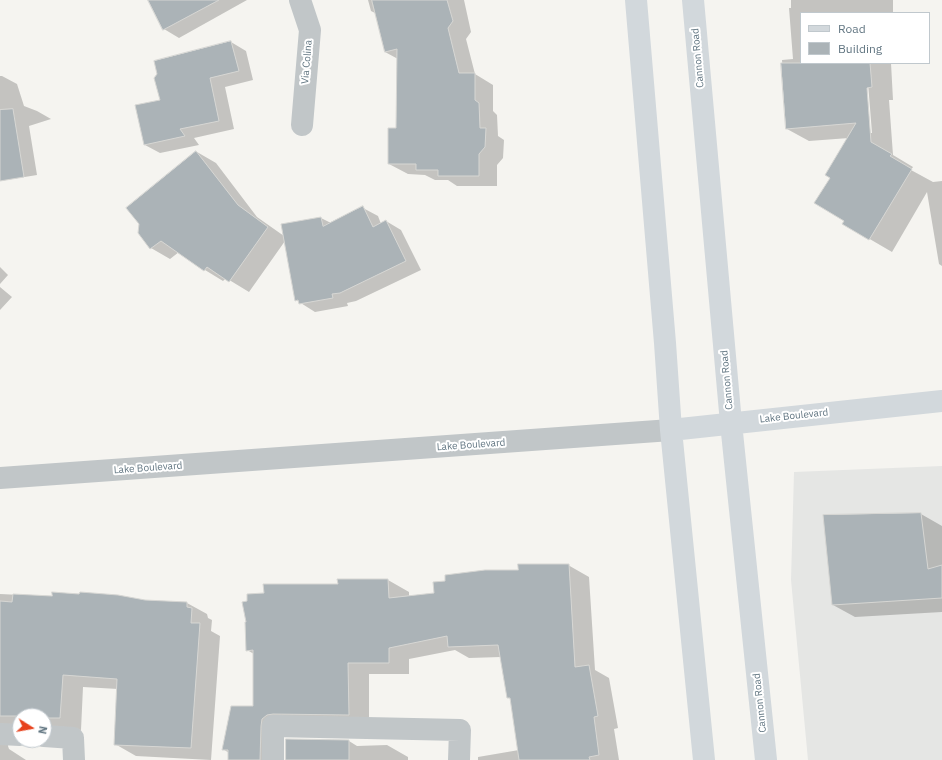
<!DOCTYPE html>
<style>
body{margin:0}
#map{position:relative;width:942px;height:760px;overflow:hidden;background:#f5f4f0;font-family:"IBM Plex Sans",sans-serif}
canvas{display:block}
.legend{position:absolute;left:800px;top:12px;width:130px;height:52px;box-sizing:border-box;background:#fff;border:1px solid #c0c8cd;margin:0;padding:5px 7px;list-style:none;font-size:12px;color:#627682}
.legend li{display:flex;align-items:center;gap:8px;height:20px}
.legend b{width:20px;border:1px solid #c0c8cd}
.north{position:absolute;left:12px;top:708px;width:40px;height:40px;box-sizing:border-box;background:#fff;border:1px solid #c0c8cd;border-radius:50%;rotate:101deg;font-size:11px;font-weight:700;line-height:16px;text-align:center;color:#627682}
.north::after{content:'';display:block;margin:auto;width:14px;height:18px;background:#e7421d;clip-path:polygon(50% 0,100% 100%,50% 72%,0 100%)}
</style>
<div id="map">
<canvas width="942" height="760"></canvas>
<ul class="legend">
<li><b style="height:5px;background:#d2d8dc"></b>Road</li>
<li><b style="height:11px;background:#abb3b7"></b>Building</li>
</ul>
<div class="north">N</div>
</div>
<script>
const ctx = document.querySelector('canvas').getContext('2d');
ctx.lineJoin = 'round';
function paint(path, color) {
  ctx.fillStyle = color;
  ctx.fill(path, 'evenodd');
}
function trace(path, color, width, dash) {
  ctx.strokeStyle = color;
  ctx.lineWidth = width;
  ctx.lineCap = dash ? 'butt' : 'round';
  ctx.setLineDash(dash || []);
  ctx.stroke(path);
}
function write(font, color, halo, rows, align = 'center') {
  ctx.font = font + ' "IBM Plex Sans",sans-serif';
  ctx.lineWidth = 4;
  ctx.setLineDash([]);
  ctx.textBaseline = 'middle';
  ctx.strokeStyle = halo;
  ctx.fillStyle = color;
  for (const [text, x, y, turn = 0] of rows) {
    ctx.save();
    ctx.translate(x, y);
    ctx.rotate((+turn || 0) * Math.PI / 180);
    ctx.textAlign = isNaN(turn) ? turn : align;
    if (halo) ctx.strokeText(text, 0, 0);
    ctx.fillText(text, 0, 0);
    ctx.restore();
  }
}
const built = new Path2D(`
 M942 466V760H808L791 580 794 472Z`);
const shadow = new Path2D(`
 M152 0H247L179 38 164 29Z
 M368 0H464L471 32 466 39 475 74 493 85V111L497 115 498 136 504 140 503 158 497 165V186H457L448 180H435L425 175 408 174 389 164 397 129 398 59 385 52 375 13 371 11Z
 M791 0H893V13H801V63H891L893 100H889L893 155 913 167 911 170 933 182 942 181V266L939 264 927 192 892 252 844 224 845 221 831 178 849 138 809 141 787 129 782 60 793 59 789 8H791ZM866 83H868L872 133H870Z
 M231 42 246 51 253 80 225 87 234 129 194 138 199 145 160 153 145 145 161 101Z
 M0 76H2L17 84 24 106 37 111 51 119 29 126 37 175 0 181Z
 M197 152 216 163 257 217 284 236 282 225 321 218 331 223 363 208 378 216 381 224 386 221 401 230 421 270 356 301 347 303 348 306 315 312 296 300 285 241 249 292 226 278 223 281 205 270 179 252 170 259 151 248Z
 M0 267 8 275 0 284Z
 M0 287 12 297 0 310Z
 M921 514 942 526V612L855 617 833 605Z
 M568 565 589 577 595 670 609 678 618 728 614 729 619 760H478V757L519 750 511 699 507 697 501 657 469 658 455 650 409 659V674H369V726L283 731 281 760H229V753L223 749 254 707V654L247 650 265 594 339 585 338 580H388L409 592V597L435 594 520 571Z
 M0 594 187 603 207 614 208 618 212 620 211 631 220 636 211 760 136 756 115 744 118 689 83 687 81 730 44 728V716H20V734L10 739 8 746 9 749 26 760H0Z
 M349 741 357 746 387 745 408 757V760H286Z`);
const building = new Path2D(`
 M148 0H219L163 30Z
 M372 0H447L453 21 448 28 459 73H475V100L479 103 480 128H486L485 147 479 154V176H438V170H416V164H388V128H396L397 49 385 52Z
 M231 41 239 71 210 78 219 121 180 129 185 136 144 145 135 105 160 100 154 78 157 74 154 61Z
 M781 63H870L872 87 867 88 871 142 892 154 890 156 912 169 869 240 842 224 844 221 814 203 830 178 825 175 856 123 786 129Z
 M13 109 24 177 0 181V110Z
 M196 151 238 205 268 227 229 282 207 267 204 271 161 241 150 249 138 233 139 224 126 208Z
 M363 206 373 227 386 220 406 261 340 293 332 294 333 298 299 304 298 300 295 301 281 224 321 217 323 226Z
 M921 513 928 569 942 565V598L832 605 823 515Z
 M518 564H569L575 667 589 665 598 716 594 717 599 755 589 757 590 760H519L510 698H507L498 645 448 647 447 636 389 648V663H348L349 715 273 714 267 715 262 719 261 726 260 760H228V750H222L231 706H253V650L246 651 245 622H246L242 602 247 601V594L264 593 263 584H338L337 579H388L389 598 434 593 433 582 445 581V575L485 570H518Z
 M52 592 79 594 80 592 118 595 145 600 187 602V607L192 608 191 623H200L191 748 114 745 117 679 63 675 60 718H44V716H0V601L12 602 13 594 52 596Z
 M286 739 349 740V760H286Z`);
const minor = new Path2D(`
 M300 0 310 30 302 125
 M0 734 20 735
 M44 736 73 738 74 760
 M273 760V726L460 730 459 760`);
const tertiary = new Path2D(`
 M0 478 671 430`);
const secondary = new Path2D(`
 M636 0 665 343 671 430 704 760
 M693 0 731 423 766 760
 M671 430 942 401`);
const streetNames = [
 ["Cannon Road",698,58,-95],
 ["Via Colina",307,62,-85],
 ["Cannon Road",727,380,-95],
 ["Lake Boulevard",794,416,-6],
 ["Lake Boulevard",471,445,-4],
 ["Lake Boulevard",148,468,-4],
 ["Cannon Road",760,703,-96]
];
paint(built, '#e5e6e4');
paint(shadow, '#0003');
paint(building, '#abb3b7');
trace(building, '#d6d6d3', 1);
trace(minor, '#c1c6c8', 22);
trace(tertiary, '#c1c6c8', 22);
trace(secondary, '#d2d8dc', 22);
write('10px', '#627682', '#fff', streetNames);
</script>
